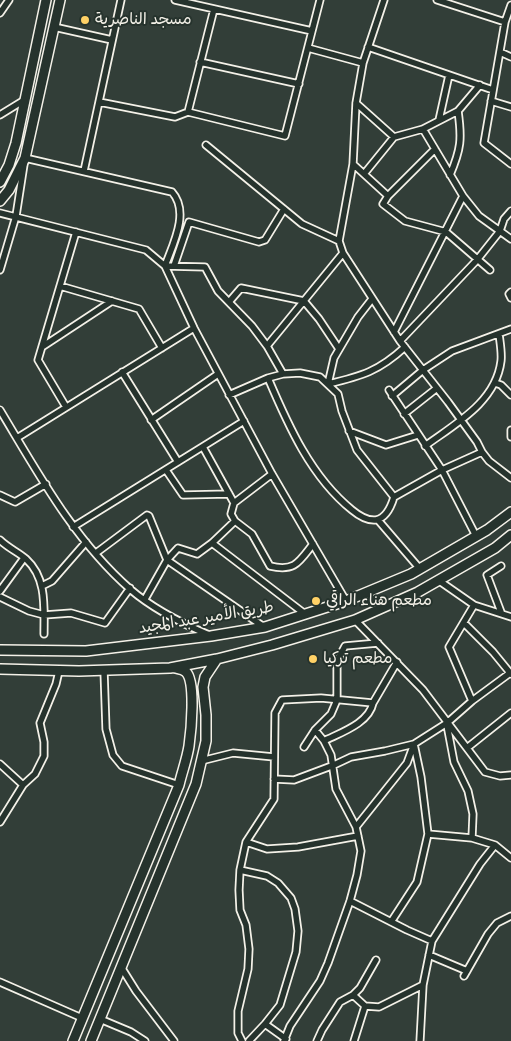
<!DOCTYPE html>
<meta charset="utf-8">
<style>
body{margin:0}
canvas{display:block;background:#323e38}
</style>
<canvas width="511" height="1041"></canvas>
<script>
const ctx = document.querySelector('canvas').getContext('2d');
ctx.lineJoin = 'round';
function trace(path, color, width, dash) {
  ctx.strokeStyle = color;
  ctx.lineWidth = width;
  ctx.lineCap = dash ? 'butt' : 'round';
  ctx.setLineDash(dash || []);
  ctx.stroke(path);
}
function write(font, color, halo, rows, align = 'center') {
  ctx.font = font + ' "Patrick Hand","Playpen Sans Arabic",sans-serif';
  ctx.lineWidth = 4;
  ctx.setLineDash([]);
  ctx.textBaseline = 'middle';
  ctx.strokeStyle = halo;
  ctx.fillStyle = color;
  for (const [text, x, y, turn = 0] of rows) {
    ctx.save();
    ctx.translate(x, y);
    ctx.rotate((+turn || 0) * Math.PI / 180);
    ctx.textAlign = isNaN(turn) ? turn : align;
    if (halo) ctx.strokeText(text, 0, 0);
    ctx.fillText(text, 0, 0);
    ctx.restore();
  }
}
const minor = new Path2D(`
 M175 0 312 31
 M384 0 363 63 356 103 353 164 339 241 343 253 400 341 448 402 477 442 482 452 489 461 511 478
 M437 0 505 22
 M511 5 505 22 484 143 511 164
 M0 13 9 0
 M54 27 112 40
 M368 47 493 90
 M308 48 363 63
 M500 52 511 57
 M200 62 299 84
 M491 101 511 107
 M99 102 175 117 188 112 214 9
 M356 103 394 137
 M188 112 285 136 320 0
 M0 115 26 99
 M439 120 449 75
 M423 129 463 196 479 216 511 239
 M206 145 302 224 339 241
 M435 149 388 196 383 204 405 221 446 232 490 270
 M353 164 388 196
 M84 171 121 0
 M364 174 394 137 423 129 458 111 480 85
 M450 175C461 149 462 139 458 111
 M0 213 146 250 165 266 194 328 272 474 346 601
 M174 266 189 222 259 242 265 240 284 209
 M0 270 16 216 25 158 172 192C190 212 173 244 165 266L205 267 218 291 252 326 267 346 283 374
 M60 286 139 309 162 348
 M511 292 509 294 511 298
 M372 299 358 317 334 358 328 384C362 376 379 371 405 347
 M229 302 241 288 304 301 319 319 339 349
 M394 332 463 196
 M400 341 477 260 500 231 504 219 511 211
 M267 346 343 253
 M42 347 112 301
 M122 372 178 462
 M495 383 501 385 511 395
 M389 390 442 470 476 536
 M229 395 268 378 283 374 300 373 320 377 338 394 342 411 357 450 394 497C391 507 386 518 376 520 367 521 358 515 352 510 311 477 288 425 268 378
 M392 396 423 370 452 351 511 329
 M66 407 38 360 76 232
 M0 410C38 473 74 540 130 589 153 609 181 623 209 635
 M404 414 437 388
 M151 420 218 374
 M511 430V437
 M349 431 386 445 418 435
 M17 438 194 328
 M425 446C455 424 496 402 501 361 502 353 500 342 499 334
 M203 447 234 503 272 474
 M166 470 183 495 229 494
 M0 495 15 502 46 484
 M394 497 442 470 482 452
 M378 520 420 569
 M235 521 252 534 270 566C295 572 299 562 313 544
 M73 527 244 421
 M0 540C8 548 18 552 26 559 47 578 44 607 44 634
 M212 543 305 614
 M96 553 147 515 149 516 167 560 178 548 197 554 212 543 235 521 231 514 234 503
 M438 580 474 605
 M42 586 52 581 86 542
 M0 591 24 558
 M0 597 29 611 44 615 71 613 105 623 130 588
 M145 599 167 560 264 627
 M501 612 487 575 501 566
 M355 620 423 690 485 772 500 776 511 775
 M464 623 493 652 511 674
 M104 671 106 729 113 755 122 766 179 785
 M472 701 449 647 474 605 511 617
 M447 725 454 762 468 791 473 814 472 838
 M324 741C342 732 369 723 373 703
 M304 747 315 730 331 714 337 700V661L345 646 378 643
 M467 748 511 713
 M201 761 233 753 274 757
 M0 764 23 785
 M274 779 294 780 334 765 351 757 385 751 414 744 447 723 472 701 510 673
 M0 822 23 785 35 774 44 756V742L40 723 56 684 59 671
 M356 827 407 763 414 744
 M428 834 472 838 495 845 511 858
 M246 842 267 849 298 847 358 836
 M240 870 267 876 278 883 291 898 295 909 298 931 296 952 280 1005 265 1024 249 1041
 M350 901 407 930 432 941
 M391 922 417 882 428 834 421 777 414 744
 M429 955 467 971
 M121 967 136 991 174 1041
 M464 976 488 934 497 923 511 916
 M0 982 82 1018
 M353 995 365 1006 379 1007 423 985
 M100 1019 131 1032 145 1041
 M265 1024 286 1039
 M242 1041 238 1033V1011L248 969 249 949 246 925 240 910 239 890 240 870 246 842 274 799 275 713 282 700 321 698 373 703 397 662
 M284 1041 290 1026 320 981 328 963 350 901 357 875 361 851 356 827 336 789 331 755 324 741 315 730
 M317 1041 322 1030 340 1002 353 995 360 988 376 960
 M354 1041 365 1006
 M420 1041 423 985 432 941 480 864 495 845`);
const secondary = new Path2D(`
 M0 182 9 165 16 143 46 0
 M0 201 9 190 25 158 60 0
 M0 650 86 651 211 636 265 627 346 601 411 574 487 530 511 512
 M0 669 79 671 170 668 217 659 272 645 355 620 418 592 495 548 511 535
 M73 1041 179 785C182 772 187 759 189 746 191 732 196 682 186 672 183 669 179 669 175 668
 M91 1041 196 784 206 741V715L203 687 205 677 217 659`);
const markers = [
 [85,20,5,"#ffd166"],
 [316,601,5,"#ffd166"],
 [313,659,5,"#ffd166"]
];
const poiNames = [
 ["مسجد الناصرية",95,20],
 ["مطعم هناء الراقي",326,601],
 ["مطعم تركيا",323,659]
];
const streetNames = [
 ["طريق الأمير عبد المجيد",206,618,-9]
];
trace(minor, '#f4f1e8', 9);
trace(secondary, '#f4f1e8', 12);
trace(minor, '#26332d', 5.5);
trace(secondary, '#26332d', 9);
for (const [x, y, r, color] of markers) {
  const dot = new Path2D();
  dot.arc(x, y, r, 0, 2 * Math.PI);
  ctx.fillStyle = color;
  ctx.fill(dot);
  trace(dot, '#26332d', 2);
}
write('16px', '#f4f1e8', '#26332d', poiNames, 'left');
write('16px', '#f4f1e8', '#26332d', streetNames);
</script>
